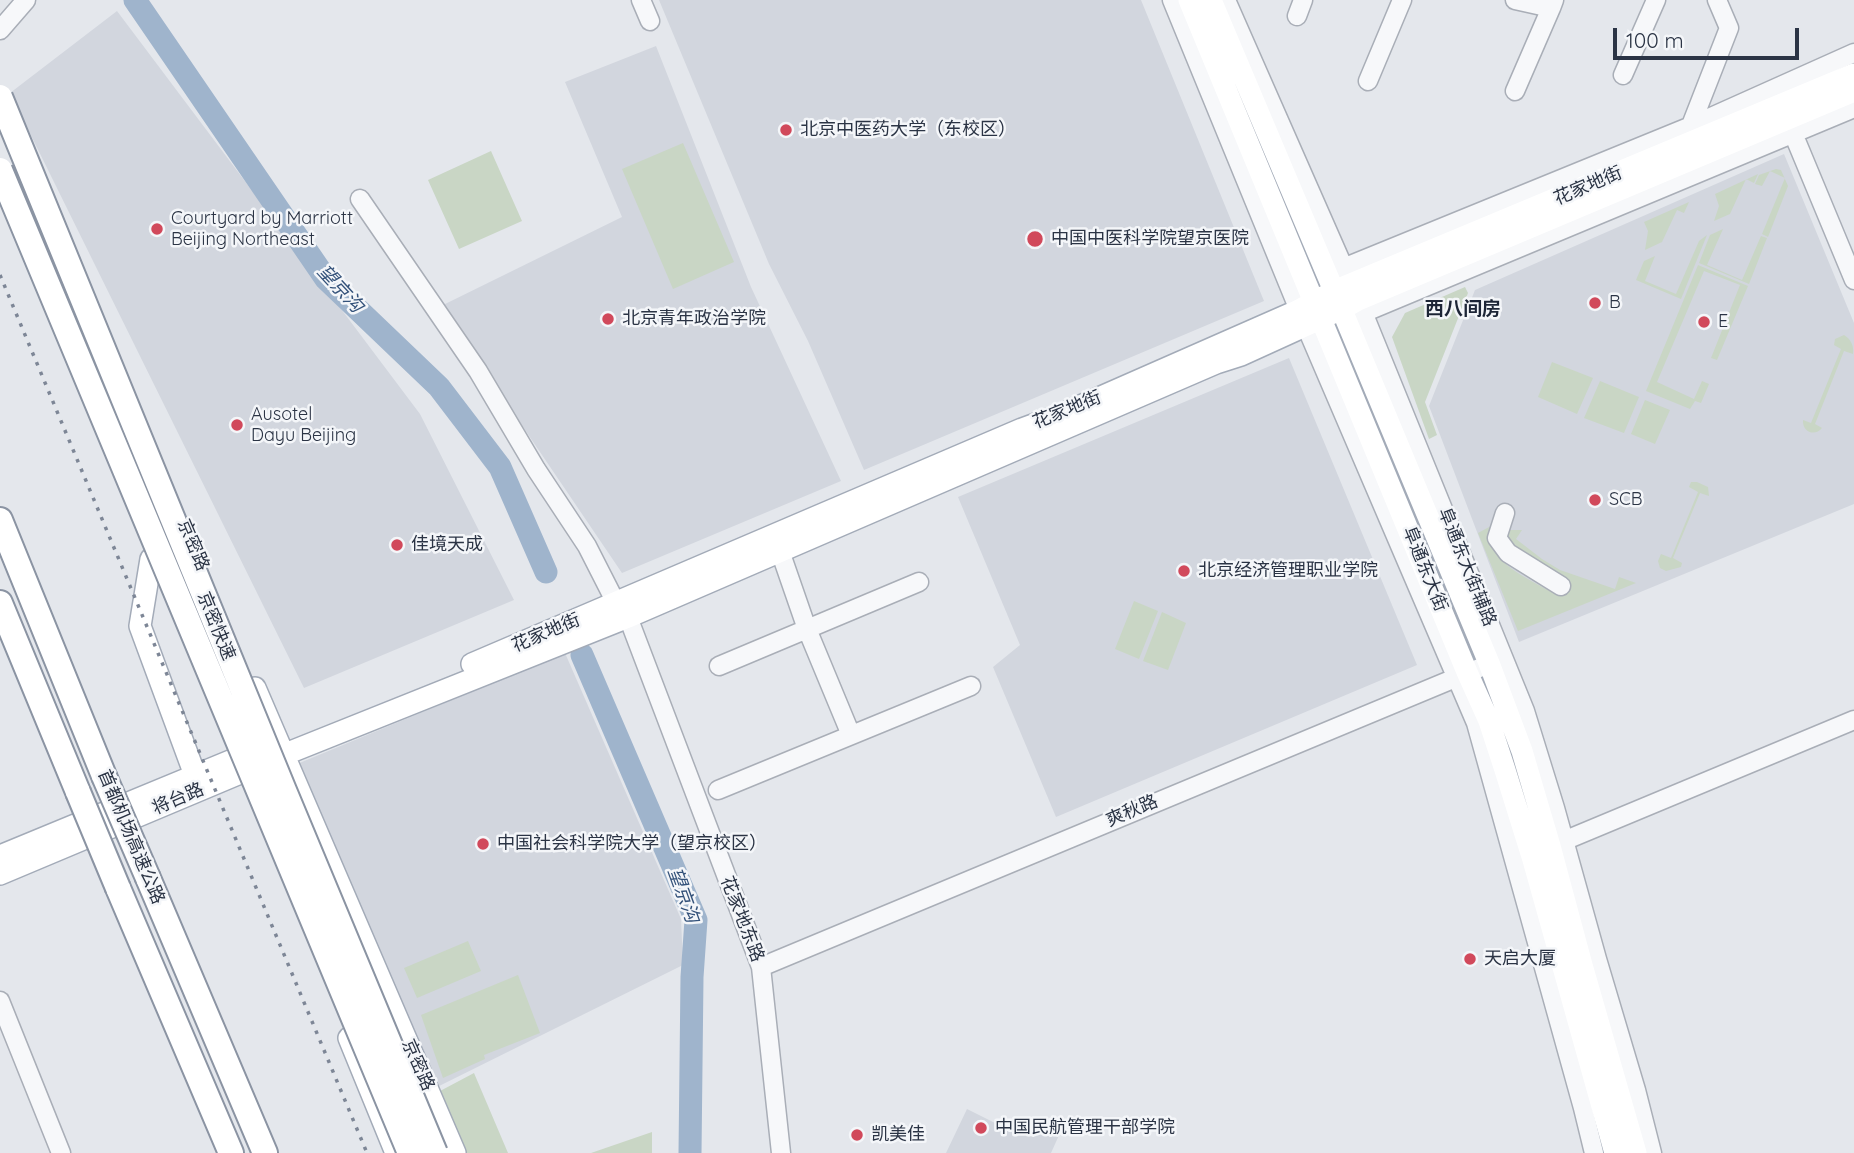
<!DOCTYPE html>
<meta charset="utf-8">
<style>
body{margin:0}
#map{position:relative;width:1854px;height:1153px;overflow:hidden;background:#e4e7ec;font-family:Quicksand,sans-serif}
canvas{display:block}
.scale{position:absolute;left:1613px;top:28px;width:186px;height:32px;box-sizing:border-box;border:4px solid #2b3445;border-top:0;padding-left:9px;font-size:21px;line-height:24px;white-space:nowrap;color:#2b3445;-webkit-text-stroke:5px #f4f6f9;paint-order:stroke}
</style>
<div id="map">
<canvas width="1854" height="1153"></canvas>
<div class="scale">100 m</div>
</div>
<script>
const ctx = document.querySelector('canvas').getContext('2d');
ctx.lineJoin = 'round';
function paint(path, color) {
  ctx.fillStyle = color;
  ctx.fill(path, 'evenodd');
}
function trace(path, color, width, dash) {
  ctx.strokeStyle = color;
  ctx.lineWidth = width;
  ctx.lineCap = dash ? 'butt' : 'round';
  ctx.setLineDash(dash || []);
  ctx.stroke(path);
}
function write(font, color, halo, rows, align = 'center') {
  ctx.font = font + ' Quicksand,"Noto Sans SC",sans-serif';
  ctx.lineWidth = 5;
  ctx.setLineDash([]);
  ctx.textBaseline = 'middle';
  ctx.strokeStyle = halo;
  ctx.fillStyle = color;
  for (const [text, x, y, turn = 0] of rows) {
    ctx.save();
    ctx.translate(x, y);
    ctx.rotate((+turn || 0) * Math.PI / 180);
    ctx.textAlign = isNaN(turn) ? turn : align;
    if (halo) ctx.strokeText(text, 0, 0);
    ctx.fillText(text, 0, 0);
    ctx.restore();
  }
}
const built = new Path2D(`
 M659 0H1141L1264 301 864 470 808 341 769 264Z
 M117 11 420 414 514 600 304 688 10 93Z
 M656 46 751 287 841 481 622 573 441 306 622 217 565 82Z
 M1784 154 1854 323V504L1519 642 1429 406 1475 290Z
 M1289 358 1417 665 1056 817 993 667 1020 645 958 497Z
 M565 653 681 919 683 965 425 1093 285 769Z
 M967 1109 1019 1135 1033 1122 1060 1133 1051 1153H946Z`);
const green = new Path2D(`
 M683 143 734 262 673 289 622 169Z
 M491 151 522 221 459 249 428 180Z
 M1776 169 1781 170 1788 186 1768 237 1762 234 1785 178 1770 171 1762 186 1755 184 1759 175Z
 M1758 174 1754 183 1746 179 1730 214 1714 221 1719 206 1715 194Z
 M1689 202 1684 213 1677 210 1662 242 1645 250 1648 231 1644 222Z
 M1723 229 1707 265 1742 280 1761 236 1767 238 1749 284 1699 263 1710 235Z
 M1707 235 1681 299 1636 280 1644 261 1655 256 1645 281 1676 294 1699 241Z
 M1698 265 1748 286 1717 360 1711 358 1740 285 1704 271 1657 382 1694 399 1702 381 1709 384 1701 403 1695 401 1690 409 1646 391Z
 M1465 287 1468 293 1425 402 1437 435 1429 439 1392 337 1405 313Z
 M1844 335C1851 339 1854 346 1853 354L1844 351 1815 424 1822 428C1815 437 1802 432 1803 420L1811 423 1841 349 1834 345 1835 339Z
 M1552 362 1593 378 1577 414 1538 397Z
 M1600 381 1639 397 1624 433 1584 418Z
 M1645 400 1670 410 1655 444 1631 434Z
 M1691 482H1697L1708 487 1709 496 1700 493 1673 558 1682 563 1681 567 1666 571 1660 568 1658 561 1661 554 1671 558 1698 492 1689 487Z
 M1491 526C1492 535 1492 545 1496 553 1506 570 1543 587 1560 596L1567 581 1542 566 1507 541 1509 530H1522L1516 539 1542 559 1560 570 1615 589 1619 577 1636 583 1518 631 1478 533Z
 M1134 601 1158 611 1139 659 1115 649Z
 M1162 612 1186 623 1168 670 1143 661Z
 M468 941 481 971 417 998 404 968Z
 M518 975 540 1033 484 1055 485 1059 443 1078 421 1015Z
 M474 1073 508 1153H447L425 1099Z
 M652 1132V1153H591Z`);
const river = new Path2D(`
 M135 0 326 279 439 387 500 467 546 572
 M582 655 696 920 692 977 690 1153`);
const minor = new Path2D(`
 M641 0 650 21
 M1172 0 1299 310 1476 723 1583 1108 1594 1153
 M1226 0 1358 300 1525 711 1555 808 1597 959 1636 1090 1652 1153
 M1515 0 1551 8 1554 0
 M1297 16 1303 0
 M0 30 26 0
 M1623 75 1656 0
 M1368 81 1402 0
 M1515 91 1551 8
 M1790 126 1854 280
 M1688 133 1729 28 1717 0
 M360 199 478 371 536 469 587 546 616 603
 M1343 268 1691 126 1854 53
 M1363 313 1854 108
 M1505 513 1497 538 1508 553 1561 586
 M780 551 807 629 851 735
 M628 617 761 967 781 1153
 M719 666 919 582
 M718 790 971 686
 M1554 845 1854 720
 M761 967 1501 659
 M0 1001 61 1153`);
const major = new Path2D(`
 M1189 0 1467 672 1489 721 1505 770 1533 860 1615 1153
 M1211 0 1334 291 1489 663 1522 751 1550 846 1582 965 1636 1153
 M151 559 140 626 195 775
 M472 664 1022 429 1060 415 1299 310 1334 291 1854 74
 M255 688 455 1153
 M0 856 257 750
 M0 874 283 755 628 617 1216 363 1241 355 1342 309 1358 300 1854 91
 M349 1038 396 1153`);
const highway = new Path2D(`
 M0 520 104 776
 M0 603 78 792
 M148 878 265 1153
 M118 888 231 1153`);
const rail = new Path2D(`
 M0 275 367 1153`);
const highwayBridge = new Path2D(`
 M0 97 283 788 435 1153
 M0 170 410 1153
 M104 776 148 878
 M78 792 118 888`);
const markers = [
 [786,130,7,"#d1495b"],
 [157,229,7,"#d1495b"],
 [1035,239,9,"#d1495b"],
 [1595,303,7,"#d1495b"],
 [608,319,7,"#d1495b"],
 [1704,322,7,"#d1495b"],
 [237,425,7,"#d1495b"],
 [1595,500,7,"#d1495b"],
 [397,545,7,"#d1495b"],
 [1184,571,7,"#d1495b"],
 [483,844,7,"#d1495b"],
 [1470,959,7,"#d1495b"],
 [981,1128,7,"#d1495b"],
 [857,1135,7,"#d1495b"]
];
const poiNames = [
 ["北京中医药大学（东校区）",800,130],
 ["Courtyard by Marriott",171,219],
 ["Beijing Northeast",171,240],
 ["中国中医科学院望京医院",1051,239],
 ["B",1609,303],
 ["北京青年政治学院",622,319],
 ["E",1718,322],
 ["Ausotel",251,415],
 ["Dayu Beijing",251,436],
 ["SCB",1609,500],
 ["佳境天成",411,545],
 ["北京经济管理职业学院",1198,571],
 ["中国社会科学院大学（望京校区）",497,844],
 ["天启大厦",1484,959],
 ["中国民航管理干部学院",995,1128],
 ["凯美佳",871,1135]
];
const streetNames = [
 ["花家地街",1588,186,-23],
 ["花家地街",1067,410,-22],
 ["京密路",193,545,67],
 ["阜通东大街辅路",1467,567,68],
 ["阜通东大街",1425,569,68],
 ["京密快速",216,626,68],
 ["花家地街",546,633,-23],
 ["将台路",178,799,-23],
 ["爽秋路",1132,811,-23],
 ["首都机场高速公路",131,837,67],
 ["花家地东路",742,919,69],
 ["京密路",418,1065,66]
];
const waterNames = [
 ["望京沟",340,289,47],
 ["望京沟",683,895,70]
];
const neighbourhoodNames = [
 ["西八间房",1463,309]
];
paint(built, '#d2d6de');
paint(green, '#c9d6c5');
trace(river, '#9fb4cc', 23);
trace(minor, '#a9aeb7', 21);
trace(major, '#a3abb8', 24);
trace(highway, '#8b94a3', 28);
trace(minor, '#f7f8fa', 18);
trace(major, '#fff', 21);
trace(highway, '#fff', 24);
trace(rail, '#7d8696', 3.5, [3.5, 7]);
trace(highwayBridge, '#8b94a3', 28, []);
trace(highwayBridge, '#fff', 24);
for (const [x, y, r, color] of markers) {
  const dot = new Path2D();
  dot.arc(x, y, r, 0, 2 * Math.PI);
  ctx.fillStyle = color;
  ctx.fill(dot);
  trace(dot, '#f4f6f9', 2.5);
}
write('18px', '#2b3445', '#f4f6f9', poiNames, 'left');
write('18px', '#2b3445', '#f4f6f9', streetNames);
write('italic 19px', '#34527a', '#f4f6f9', waterNames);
write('bold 19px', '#1d2536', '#f4f6f9', neighbourhoodNames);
</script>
